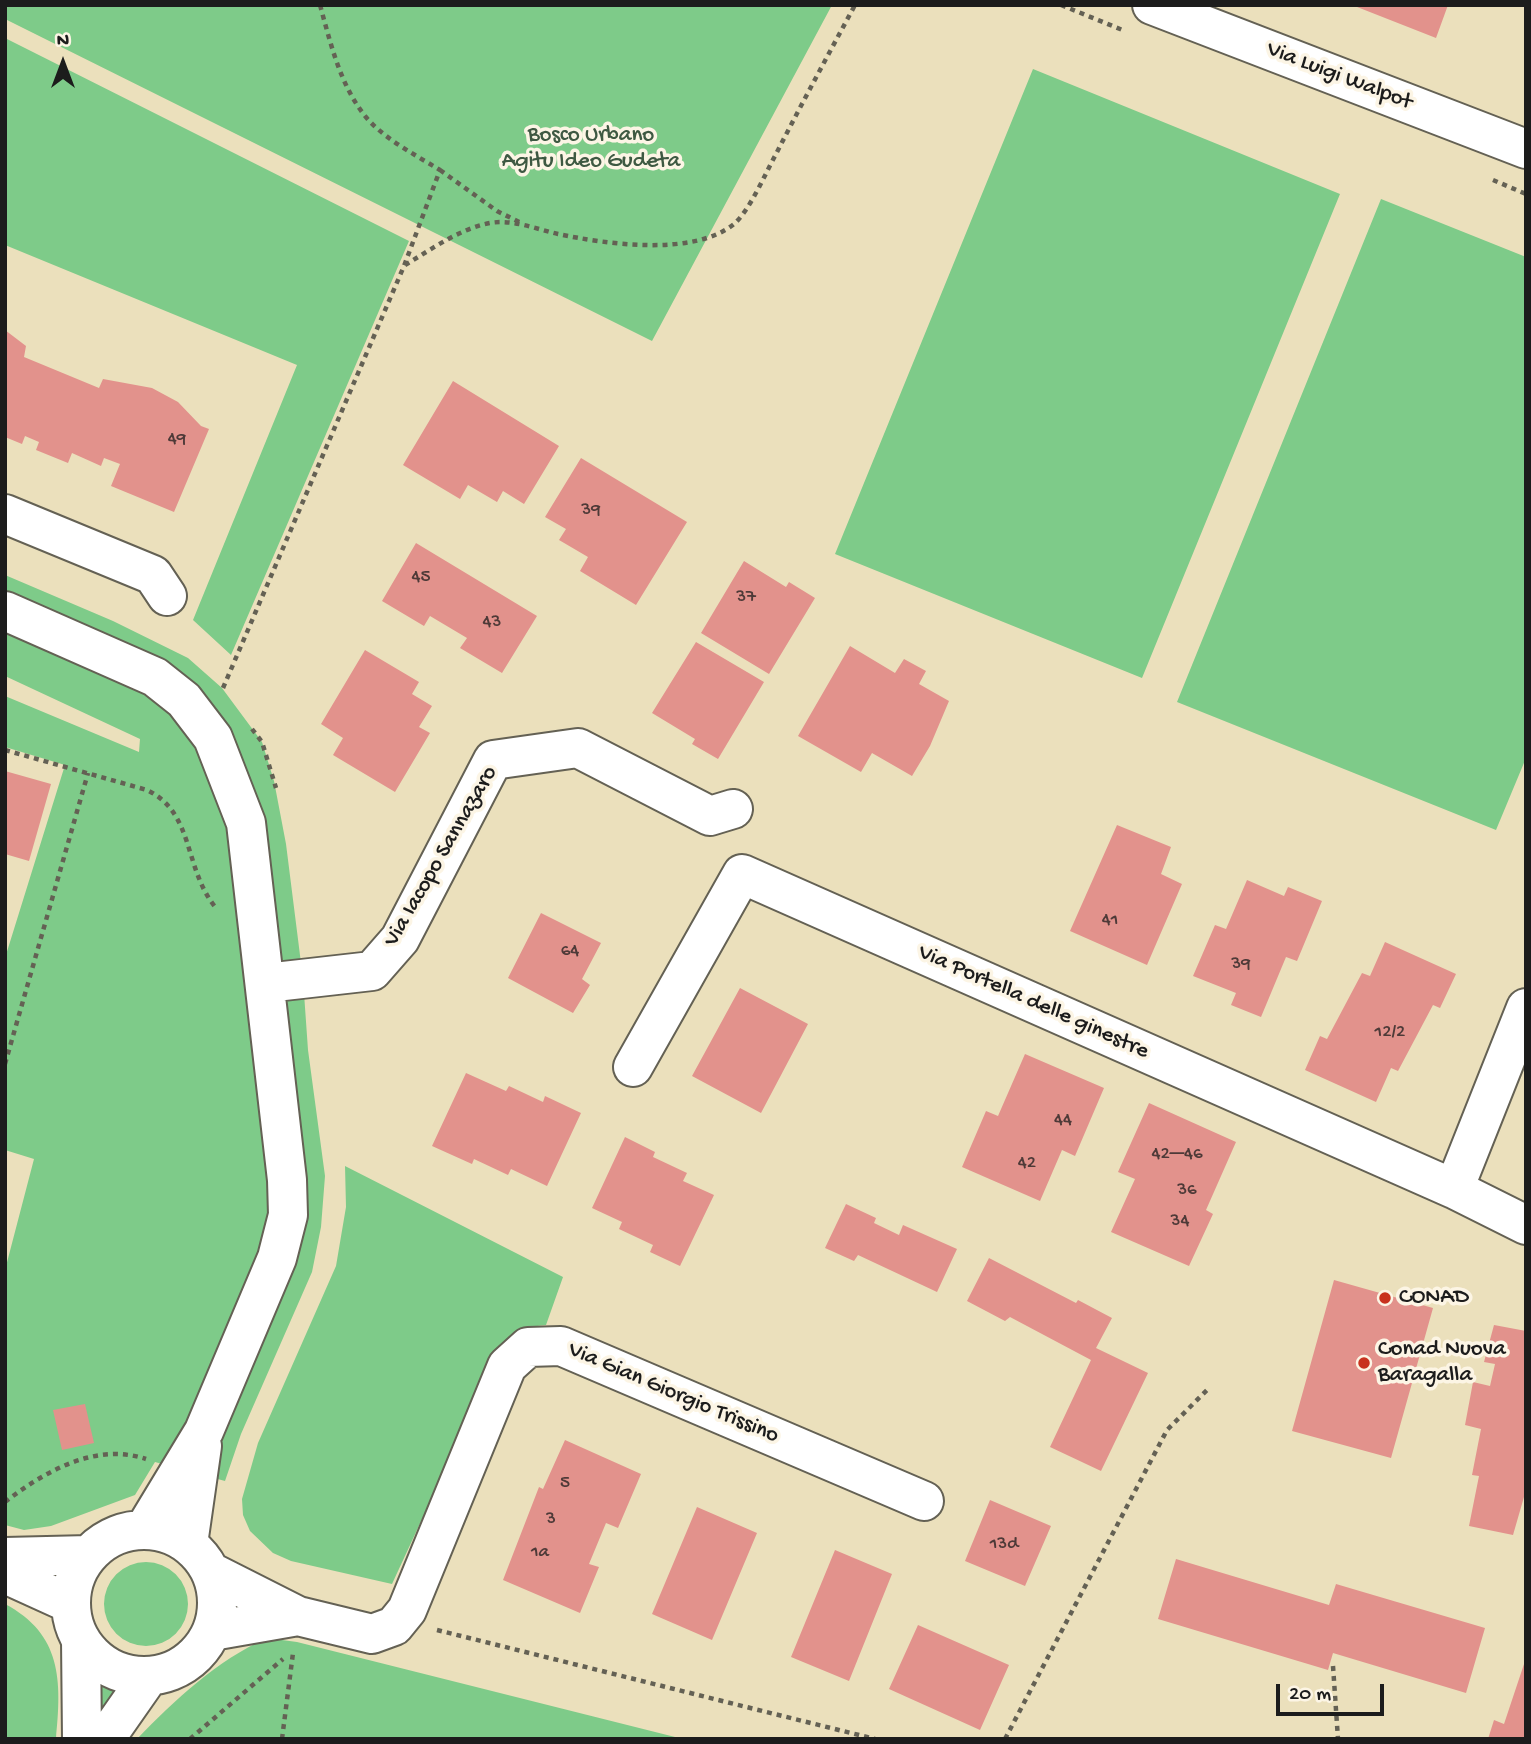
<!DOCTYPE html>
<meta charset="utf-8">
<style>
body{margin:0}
#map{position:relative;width:1531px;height:1744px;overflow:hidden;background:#ebe0bc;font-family:"Gochi Hand",sans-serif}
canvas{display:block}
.frame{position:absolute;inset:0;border:7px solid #1c1c1c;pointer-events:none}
.north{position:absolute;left:28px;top:28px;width:70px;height:70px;-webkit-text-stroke:5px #fcf5e5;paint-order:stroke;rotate:0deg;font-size:19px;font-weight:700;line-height:28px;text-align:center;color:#1c1c1c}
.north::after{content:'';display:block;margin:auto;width:24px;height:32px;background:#1c1c1c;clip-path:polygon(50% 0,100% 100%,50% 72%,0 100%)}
.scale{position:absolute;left:1276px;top:1684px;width:108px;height:32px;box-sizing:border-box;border:4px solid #1c1c1c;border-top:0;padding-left:9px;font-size:21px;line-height:24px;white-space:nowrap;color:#1c1c1c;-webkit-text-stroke:5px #fcf5e5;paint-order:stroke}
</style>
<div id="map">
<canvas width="1531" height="1744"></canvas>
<div class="frame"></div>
<div class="north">N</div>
<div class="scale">20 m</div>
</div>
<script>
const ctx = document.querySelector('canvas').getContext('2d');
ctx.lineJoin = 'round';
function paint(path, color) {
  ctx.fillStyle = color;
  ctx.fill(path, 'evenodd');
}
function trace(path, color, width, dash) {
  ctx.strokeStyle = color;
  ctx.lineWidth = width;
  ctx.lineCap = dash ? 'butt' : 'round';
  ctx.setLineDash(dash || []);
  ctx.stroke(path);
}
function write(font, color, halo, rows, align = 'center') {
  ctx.font = font + ' "Gochi Hand",sans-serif';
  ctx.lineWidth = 7;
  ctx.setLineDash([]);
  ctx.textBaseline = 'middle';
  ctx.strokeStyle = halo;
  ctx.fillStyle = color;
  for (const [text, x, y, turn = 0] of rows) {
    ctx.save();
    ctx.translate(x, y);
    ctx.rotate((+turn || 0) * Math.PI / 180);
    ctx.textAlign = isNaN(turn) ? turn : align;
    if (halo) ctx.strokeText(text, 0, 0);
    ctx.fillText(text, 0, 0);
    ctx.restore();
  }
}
const green = new Path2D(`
 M5 5H832L652 341 5 19Z
 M5 38 409 241 231 655 193 620 297 365 5 245Z
 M1033 69 1340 194 1142 678 835 554Z
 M1381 199 1526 257V758L1496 830 1177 702Z
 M5 575 113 621 188 658 222 688 262 742 274 781 286 844 303 979 308 1050 325 1176 321 1227 312 1272 241 1434 225 1481 155 1462 135 1495 51 1526 24 1530 5 1525V1270L34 1159 5 1150V958L65 765 5 747V696L139 752 140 739 5 676Z
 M345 1166 563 1277 546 1325 520 1328 503 1344 392 1584 291 1561 273 1553 250 1531 243 1515 242 1499 258 1443 336 1266 346 1207Z
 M104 1604a42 42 0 1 1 84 0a42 42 0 1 1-84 0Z
 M5 1604C62 1634 62 1681 56 1739H5Z
 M267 1638 297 1642 683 1739H137C176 1699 216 1661 267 1638Z
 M93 1677 122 1689 93 1732Z`);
const building = new Path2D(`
 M1352 5H1448L1436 38Z
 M5 330 26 346 24 357 99 388 103 379 152 388 178 402 201 426 209 429 174 512 111 486 120 464 104 458 101 466 72 453 68 463 36 450 39 442 25 436 22 444 5 437Z
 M453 381 559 446 524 504 503 491 497 502 468 485 460 499 403 465Z
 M581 458 687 522 636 605 580 571 588 557 559 540 566 529 545 517Z
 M416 543 537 616 502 673 460 648 467 638 430 616 424 626 382 601Z
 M744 561 786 587 789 582 815 598 769 674 701 633Z
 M696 642 764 682 718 759 692 744 695 739 652 713Z
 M850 646 895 673 904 659 926 671 919 684 949 701 930 746 912 776 872 753 861 772 798 736Z
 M365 650 419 682 412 694 432 706 419 727 430 733 395 792 333 755 343 738 321 724Z
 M5 771 51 784 29 861 5 854Z
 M1117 825 1171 847 1161 874 1182 884 1147 965 1070 931Z
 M1247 880 1284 896 1288 887 1322 901 1297 961 1286 957 1261 1017 1231 1005 1236 993 1193 976 1215 925 1226 929Z
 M541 913 601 943 582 979 590 985 573 1013 508 978Z
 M1385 942 1456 974 1440 1008 1433 1005 1398 1071 1391 1068 1376 1102 1305 1070 1320 1036 1327 1039 1362 973 1370 976Z
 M740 988 808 1024 761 1113 692 1076Z
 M1025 1054 1104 1088 1075 1156 1062 1150 1040 1201 962 1167 986 1111 998 1116Z
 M466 1073 506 1091 509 1086 543 1102 545 1096 581 1113 547 1186 511 1169 508 1175 474 1159 472 1164 432 1146Z
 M1149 1103 1236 1142 1206 1210 1213 1214 1189 1266 1111 1232 1135 1179 1118 1172Z
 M625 1137 655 1152 653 1157 687 1173 683 1181 714 1195 680 1266 650 1252 653 1245 619 1229 622 1222 592 1208Z
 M846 1204 876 1218 874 1223 899 1235 903 1225 957 1249 937 1292 858 1255 854 1261 825 1248Z
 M989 1258 1076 1303 1078 1300 1112 1318 1096 1348 1148 1373 1101 1471 1050 1447 1091 1360 1010 1317 1005 1321 967 1301Z
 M1334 1280 1433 1308 1391 1458 1292 1431Z
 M1494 1325 1526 1331V1490L1513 1535 1469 1526 1479 1476 1472 1475 1481 1429 1465 1425 1473 1382 1490 1386 1495 1364 1484 1362Z
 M85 1404 94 1443 62 1450 53 1410Z
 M565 1440 641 1474 618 1528 606 1523 589 1564 599 1567 580 1613 503 1580 539 1487 543 1489Z
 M990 1500 1051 1526 1025 1586 965 1561Z
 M697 1507 757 1533 712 1640 652 1614Z
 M835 1550 892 1574 849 1681 791 1657Z
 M1176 1559 1329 1605 1336 1584 1485 1628 1466 1693 1333 1653 1328 1670 1158 1619Z
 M918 1625 1009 1665 980 1730 889 1689Z
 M1525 1661 1526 1739H1488L1494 1720 1504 1724Z`);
const path = new Path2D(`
 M1061 5 1125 31
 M440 170 497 211 521 223
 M1493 180 1526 194
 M405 265C432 249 459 229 490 223 513 219 536 229 558 234 606 244 693 257 734 224 750 210 765 174 775 156 801 105 828 55 855 5
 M223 688 404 266 440 170C414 154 380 137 362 112 339 81 330 41 320 5
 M252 729 262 742 276 788
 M5 750 147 790C195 813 183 868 216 908
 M5 1064 88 773
 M5 1502C44 1472 95 1442 146 1459
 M437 1630 875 1739
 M1333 1666 1338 1739
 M190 1739 283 1659
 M282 1739 293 1653
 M1005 1739 1167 1430 1209 1388`);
const street = new Path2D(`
 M1152 5 1526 149
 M5 514 153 575 167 596
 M5 611 155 677 184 700 213 738 246 823 287 1180 288 1215 277 1258 204 1431 144 1530
 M266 983 372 971 400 939 493 760 578 748 710 816 733 809
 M633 1067 742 874 1454 1189 1526 1225
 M1454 1189 1526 1008
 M71 1603a73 73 0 1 1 146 0a73 73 0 1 1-146 0Z
 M188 1544 202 1446
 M5 1557 89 1555
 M211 1572 298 1616 372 1634 394 1626 407 1610 507 1366 528 1347 561 1346 924 1501
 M5 1574 71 1604
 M212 1631 298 1616
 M81 1640 82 1739
 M105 1739 149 1676`);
const markers = [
 [1385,1298,7,"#c8321e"],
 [1364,1363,7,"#c8321e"]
];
const numberNames = [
 ["49",177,440],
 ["39",591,511],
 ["45",421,578],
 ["37",746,598],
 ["43",492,623],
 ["41",1110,921],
 ["64",570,952],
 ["39",1241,965],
 ["12/2",1390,1033],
 ["44",1063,1121],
 ["42—46",1177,1155],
 ["42",1027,1164],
 ["36",1187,1191],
 ["34",1180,1222],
 ["5",565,1484],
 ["3",551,1520],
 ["13d",1004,1545],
 ["1a",540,1553]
];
const streetNames = [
 ["Via Luigi Walpot",1339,77,21],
 ["Via Iacopo Sannazaro",442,857,-60],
 ["Via Portella delle ginestre",1033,1003,24],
 ["Via Gian Giorgio Trissino",673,1394,23]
];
const parkNames = [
 ["Bosco Urbano",591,136],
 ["Agitu Ideo Gudeta",591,162]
];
const poiNames = [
 ["CONAD",1399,1298],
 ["Conad Nuova",1378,1350],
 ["Baragalla",1378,1376]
];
paint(green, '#7ecb89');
paint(building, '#e2928c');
trace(street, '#646154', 42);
trace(path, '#646154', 4.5, [5, 5]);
trace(street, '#fff', 38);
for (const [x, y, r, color] of markers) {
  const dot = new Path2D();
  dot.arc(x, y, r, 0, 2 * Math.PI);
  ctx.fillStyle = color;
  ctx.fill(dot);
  trace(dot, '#fcf5e5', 2.5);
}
write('19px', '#4e3a38', null, numberNames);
write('23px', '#1c1c1c', '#fcf5e5', streetNames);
write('23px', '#3e5942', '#fcf5e5', parkNames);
write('23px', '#1c1c1c', '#fcf5e5', poiNames, 'left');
</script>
